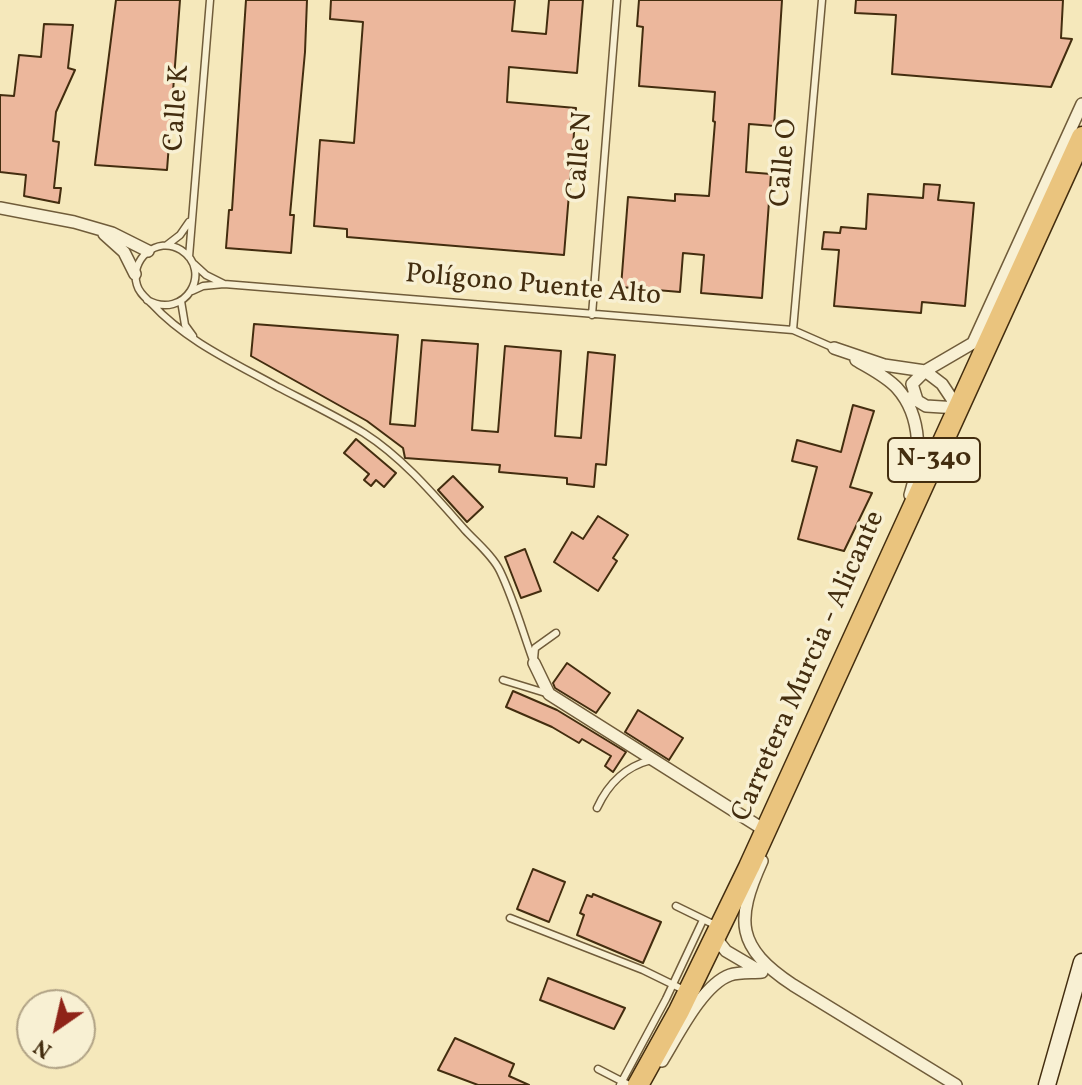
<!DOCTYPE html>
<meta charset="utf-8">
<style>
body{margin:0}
#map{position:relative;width:1082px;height:1085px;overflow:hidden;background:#f5e8bb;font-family:Vollkorn,serif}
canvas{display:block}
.north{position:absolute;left:16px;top:989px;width:80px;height:80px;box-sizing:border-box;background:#f8f0d3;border:2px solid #b0a285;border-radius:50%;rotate:214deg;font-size:22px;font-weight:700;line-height:32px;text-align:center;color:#432d0f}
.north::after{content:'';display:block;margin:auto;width:28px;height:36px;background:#8f2418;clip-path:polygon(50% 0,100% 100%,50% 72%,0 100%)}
</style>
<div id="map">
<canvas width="1082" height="1085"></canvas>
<div class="north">N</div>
</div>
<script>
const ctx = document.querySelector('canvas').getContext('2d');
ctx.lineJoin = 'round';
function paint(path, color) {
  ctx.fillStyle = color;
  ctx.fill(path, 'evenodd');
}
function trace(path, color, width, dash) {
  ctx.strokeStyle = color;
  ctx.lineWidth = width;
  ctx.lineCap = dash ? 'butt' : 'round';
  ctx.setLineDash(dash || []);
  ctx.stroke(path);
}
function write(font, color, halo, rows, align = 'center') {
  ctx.font = font + ' Vollkorn,serif';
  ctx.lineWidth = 7;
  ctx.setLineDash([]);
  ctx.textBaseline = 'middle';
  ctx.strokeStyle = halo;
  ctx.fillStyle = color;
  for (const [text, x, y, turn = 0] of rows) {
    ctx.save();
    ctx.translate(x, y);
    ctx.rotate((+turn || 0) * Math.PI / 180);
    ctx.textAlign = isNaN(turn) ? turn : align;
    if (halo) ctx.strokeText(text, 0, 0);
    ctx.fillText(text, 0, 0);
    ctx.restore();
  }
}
const building = new Path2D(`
 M116 0H180L167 170 95 165Z
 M246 0H307L305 52 290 215H294L291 253 226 248 229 210H232Z
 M331 0H515L512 31 546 34 549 0H583L577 73 509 67 507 102 576 108 564 255 347 237V229L314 226 320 140 354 143 363 22 330 19Z
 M639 0H782L774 126 749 124 746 172 771 174 762 298 701 293 704 255 683 253 680 292 621 287 628 197 675 201V194L709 196 715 122 713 121 715 92 639 86 643 27 637 26Z
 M856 0H1063L1061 38 1072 39 1051 87 892 74 896 15 855 13Z
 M44 24 73 25 68 68 75 70 56 112 53 141 59 142 54 188H61L59 203 24 196 26 175 0 172V95L14 96 19 55 41 57Z
 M924 184 940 185 938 200 974 203 965 306 922 302 921 313 834 306 839 250 822 249 824 232 840 233 841 227 866 229 868 194 923 198Z
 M254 324 398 335 390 424 415 426 422 340 478 344 472 430 498 432 505 346 561 351 555 436 581 438 588 352 615 355 606 465 596 464 594 487 567 484V478L499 472 500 465 405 458 403 448 367 421 251 356Z
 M853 405 874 411 850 487 872 493 844 551 798 539 817 467 792 461 797 440 841 452Z
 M356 439 396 473 384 487 376 480 371 486 364 480 369 474 344 453Z
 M453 476 483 507 467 522 438 490Z
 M598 516 628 535 613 558 617 561 598 591 554 562 572 532 583 539Z
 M525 549 541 591 521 598 505 557Z
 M567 663 610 693 596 713 555 688 553 683Z
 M513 691 557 710 626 752 613 772 605 766 611 756 582 739 579 743 552 727 506 707Z
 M638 710 683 738 669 760 625 732Z
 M533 869 565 882 549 922 517 909Z
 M593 894 661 922 643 963 577 935 584 915 580 913 587 895 592 897Z
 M548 978 625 1008 614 1029 540 1000Z
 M455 1038 514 1064 509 1076 529 1085H478L438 1070Z`);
const lane = new Path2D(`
 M167 245 180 235 189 222
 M189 257 210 0
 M194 264 206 275 224 284
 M192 291 203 286 224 284 793 330 834 348
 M147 300C185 321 214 271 181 250 157 235 129 260 137 285 139 293 146 298 152 304 186 341 235 363 278 387 307 402 336 416 364 433 403 458 434 495 465 530 476 542 493 556 500 571 514 600 523 633 534 663
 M181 301 185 325 193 336
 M592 315 617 0
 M793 330 822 0
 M534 659 535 648 556 633
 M503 680 549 694
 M597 808C608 784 624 767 651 760
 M676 906 717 926
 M510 918 643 970 686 991
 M598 1069 629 1085
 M620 1085 666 999 703 920`);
const street = new Path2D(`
 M0 208 74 222 112 233 148 251
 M104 234 124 252 135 274
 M834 348 884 365 925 371 973 343 1082 104
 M856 360C869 368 886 376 897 388 923 417 921 460 910 495
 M911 397 926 406 958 408
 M917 400 912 384 925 371 942 384 958 408
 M534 663 549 694 766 831
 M762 861C735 921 736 947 793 985L956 1085
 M715 937 726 951 760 971
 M662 1061C677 1037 702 985 730 975 739 972 752 973 762 972`);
const secondary = new Path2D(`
 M1047 1085 1082 962`);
const highway = new Path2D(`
 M638 1085 679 1011 749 867 1082 137`);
const shields = [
 [934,460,92]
];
const shieldNames = [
 ["N-340",934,460]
];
const streetNames = [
 ["Calle K",179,108,-86],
 ["Calle N",582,156,-86],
 ["Calle O",786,163,-85],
 ["Polígono Puente Alto",533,287,5],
 ["Carretera Murcia - Alicante",810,667,-66]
];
paint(building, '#ecb79c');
trace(building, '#432d0f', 2);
trace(lane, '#705c3a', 9);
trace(street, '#705c3a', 14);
trace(secondary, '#432d0f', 19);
trace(highway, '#432d0f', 23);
trace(lane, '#f8f0d3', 6);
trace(street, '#f8f0d3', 11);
trace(secondary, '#f8f0d3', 16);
trace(highway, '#eac47e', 20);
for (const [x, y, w] of shields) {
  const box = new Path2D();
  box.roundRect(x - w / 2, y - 22, w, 44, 6);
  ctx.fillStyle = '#f8f0d3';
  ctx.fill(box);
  trace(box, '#432d0f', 2);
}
write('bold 26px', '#432d0f', null, shieldNames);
write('28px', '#432d0f', '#f8f0d3', streetNames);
</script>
